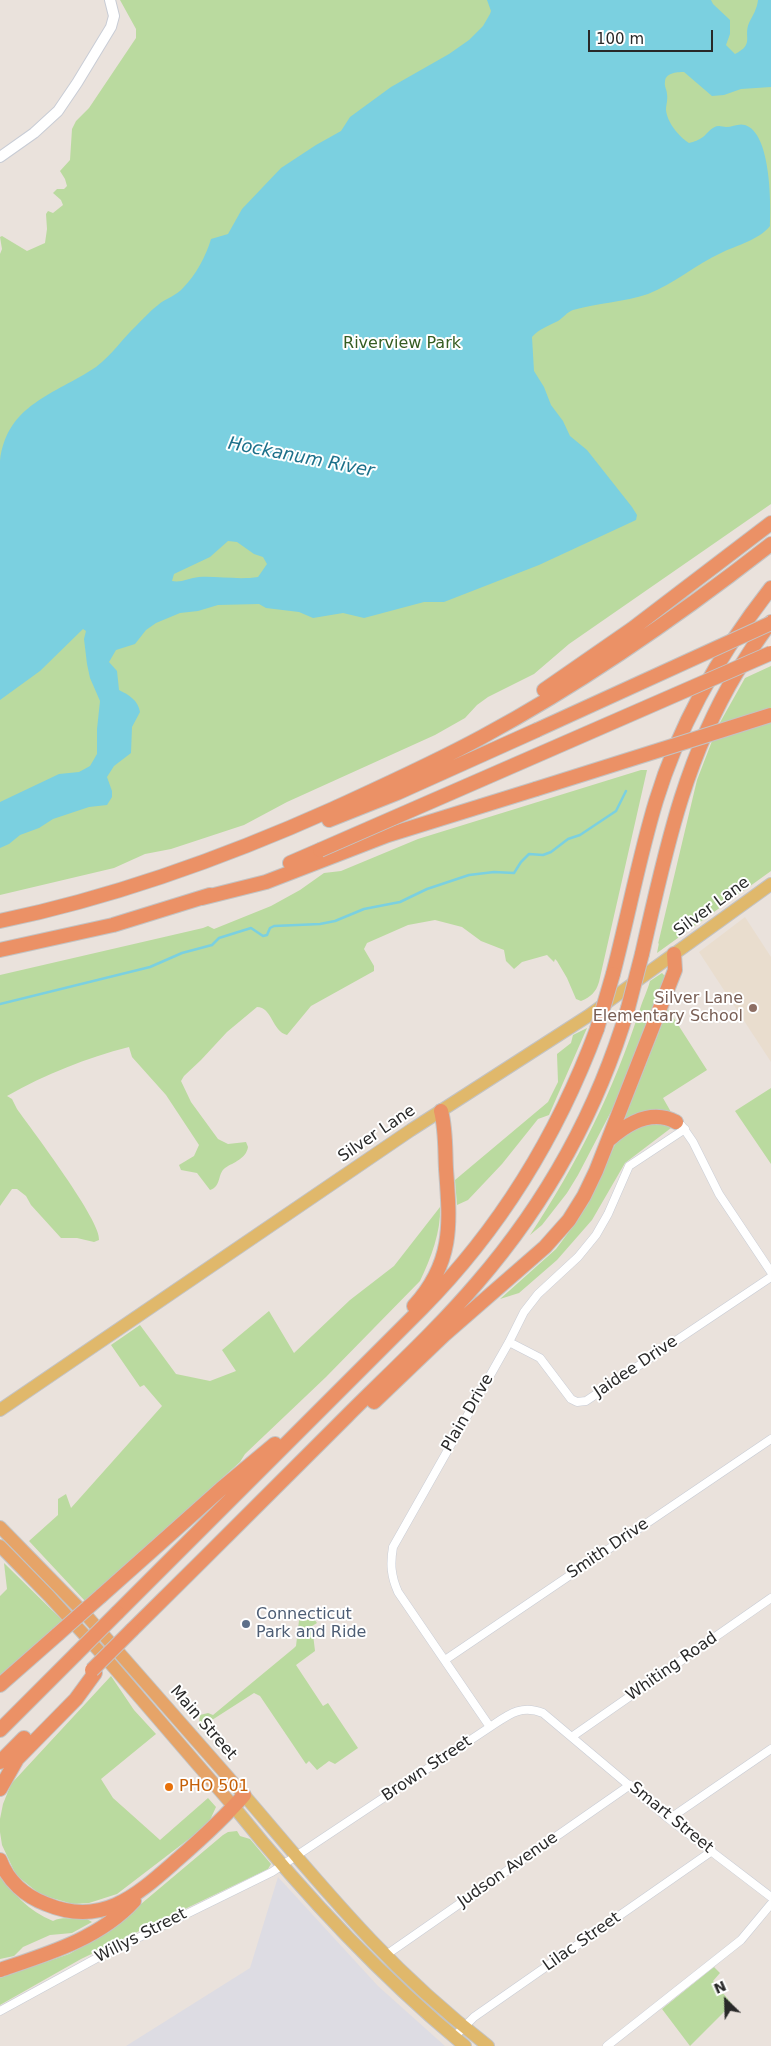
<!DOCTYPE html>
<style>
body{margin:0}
#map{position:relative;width:771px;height:2046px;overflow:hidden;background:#eae2dc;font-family:"DejaVu Sans",sans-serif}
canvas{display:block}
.north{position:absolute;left:701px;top:1976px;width:50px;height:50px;-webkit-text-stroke:4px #fff;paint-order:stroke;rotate:336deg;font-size:14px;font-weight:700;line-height:20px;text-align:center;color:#292929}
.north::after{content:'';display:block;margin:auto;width:18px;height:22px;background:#292929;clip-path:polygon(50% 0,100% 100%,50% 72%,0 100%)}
.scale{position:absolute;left:588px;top:30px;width:125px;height:22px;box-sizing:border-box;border:2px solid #292929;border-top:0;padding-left:6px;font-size:15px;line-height:18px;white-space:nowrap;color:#292929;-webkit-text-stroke:4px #fff;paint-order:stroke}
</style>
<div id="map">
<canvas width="771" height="2046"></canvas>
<div class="north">N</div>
<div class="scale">100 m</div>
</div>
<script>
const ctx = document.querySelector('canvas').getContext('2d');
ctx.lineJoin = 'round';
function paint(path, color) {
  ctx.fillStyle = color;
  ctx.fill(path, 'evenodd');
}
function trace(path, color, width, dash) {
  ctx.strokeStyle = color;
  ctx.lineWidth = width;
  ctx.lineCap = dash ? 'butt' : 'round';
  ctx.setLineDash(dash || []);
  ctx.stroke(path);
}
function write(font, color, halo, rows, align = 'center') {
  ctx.font = font + ' "DejaVu Sans",sans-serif';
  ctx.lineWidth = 4;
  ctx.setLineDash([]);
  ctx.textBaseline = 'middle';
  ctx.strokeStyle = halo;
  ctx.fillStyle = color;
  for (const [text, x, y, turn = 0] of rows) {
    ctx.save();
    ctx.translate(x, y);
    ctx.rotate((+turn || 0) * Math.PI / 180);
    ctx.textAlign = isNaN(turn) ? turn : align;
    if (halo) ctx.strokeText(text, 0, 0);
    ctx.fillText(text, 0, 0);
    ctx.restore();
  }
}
const industrial = new Path2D(`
 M278 1877 378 1986 445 2046H126L250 1968Z`);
const education = new Path2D(`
 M745 917 771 957V1062L699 952Z`);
const green = new Path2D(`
 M120 0H771V504L569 644 534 674 488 697 477 705 465 718 435 735 287 802 244 825 171 849 145 854 114 868 0 895V254L2 249 0 237 2 236 27 251 45 243 47 229 46 214 48 211 53 213 63 205 61 200 53 193 57 189H64L67 186 65 179 60 171 70 160 72 129 76 121 89 108 136 38V29Z
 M771 666V710L718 726 745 678Z
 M771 722V871L657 953 659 943 658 944 697 780 712 741Z
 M641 770H647L599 982C596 992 591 997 581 1001L576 999 567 978 557 961 555 959 554 962 547 955 522 962 514 969 506 961 504 950 481 941 462 927 435 920 408 925 367 943 364 949 374 966V971L311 1006 287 1035C272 1031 272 1007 257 1007L227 1032 201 1060 184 1076 181 1081 191 1102 218 1139 228 1144 246 1142 248 1147C246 1159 234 1162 225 1168 217 1174 222 1186 210 1190L197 1173 181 1170 179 1165 194 1156 199 1145 166 1095 132 1057 129 1047C86 1058 46 1074 7 1096L12 1099 17 1109C32 1130 102 1222 99 1240L94 1242 77 1238H61L31 1205 26 1196 17 1189H12L0 1206V975L203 928 208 926 214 929 271 906 300 890 324 873 341 871 418 839Z
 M662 973 668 979 628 1079 578 1175 567 1193 542 1225 530 1235C577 1164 614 1090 640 1009 643 999 647 992 650 981Z
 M668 1009 707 1070 663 1098 671 1112 626 1120V1115Z
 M587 1028 549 1115 538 1119 502 1164 468 1200 457 1205 455 1180 548 1102 558 1082 557 1054 571 1043 573 1035Z
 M771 1088V1164L735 1111Z
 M654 1120 669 1125 671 1128 625 1163 592 1220 557 1260 519 1293 500 1299 556 1249 574 1225 588 1204 617 1140 627 1132Z
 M440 1207C441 1232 431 1258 420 1281L326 1377 245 1454 240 1462 85 1601 29 1541 58 1515V1499L66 1494 71 1508 162 1406 144 1385 140 1387 111 1345 140 1325 176 1374 210 1381 236 1371 222 1350 269 1311 294 1353 350 1300 394 1266Z
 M4 1563 63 1621 0 1676V1596L7 1589Z
 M300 1612 310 1613 317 1623 312 1626 315 1651 296 1665 323 1706 328 1703 358 1748 335 1764 329 1761 317 1770 309 1761 306 1764 260 1696 254 1693 198 1729 200 1715 208 1713 213 1715 294 1648 296 1646Z
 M111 1676 134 1710 156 1734 101 1779 113 1798 160 1840 208 1798 216 1807 210 1820 198 1832 117 1894 89 1903 73 1904 41 1895 16 1875 2 1845 0 1832V1819L3 1804 11 1784Z
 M237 1831 240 1836 250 1839 271 1864 268 1869 81 1959 0 2005V1978L69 1954 109 1932 107 1929 141 1904 223 1835 228 1832Z
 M0 1872C12 1894 29 1911 53 1921 63 1916 74 1920 85 1918L92 1922 72 1933 50 1935 23 1947 14 1956 0 1959Z
 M714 1967 720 1973 713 1981 732 2004 690 2046 662 2009Z`);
const water = new Path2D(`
 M487 0H711L713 4 730 20V34L726 45 735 54C755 44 743 37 749 23 753 15 757 9 758 0H771V87L741 89 724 95 712 96 684 72C676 72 665 73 665 82 664 86 667 90 667 94 668 100 666 105 666 110 667 122 679 137 689 143 694 142 699 140 703 137 708 133 712 126 719 126 721 126 724 127 726 127 733 127 738 123 745 125 771 133 771 203 770 226 759 240 737 245 721 253 695 265 674 284 648 294 624 302 597 303 573 310 567 312 563 318 558 321 548 326 539 329 532 337L534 371 544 387 551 405 563 421 570 436 587 450 632 507 637 515 636 520 539 565 444 602H424L364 618 343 613 313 618 299 612 266 608 259 604 218 605 198 611 180 613 156 623 146 630 135 644 116 650 109 662 117 671 119 690C129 695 138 700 140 712L132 727 131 753 114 766 107 777 112 791V797L107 805 89 807 53 819 39 828 20 835 9 844 0 848V802L59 774 79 772 90 766 97 754V729L100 701 90 678 87 664 84 639 86 631 83 629 40 671 0 700V461C7 404 54 395 96 367 112 355 122 339 136 326 143 319 150 311 158 305 166 298 176 296 183 288 196 275 206 256 211 239L228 234 242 209 281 168 316 145 341 131 350 117 391 87 449 54 469 40 483 26 490 14 491 11ZM228 541 237 542 254 554 263 557 267 564 258 577C239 580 218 576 199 577 189 578 181 583 172 581L174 574 210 557Z`);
const stream = new Path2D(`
 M0 1004 150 967 182 953 212 945 219 938 251 928 263 936 267 935 270 928 274 926 320 924 335 921 364 909 400 902 427 889 469 875 494 872 514 873 521 862 529 854 543 855 551 852 568 839 580 835 616 811 626 791`);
const minor = new Path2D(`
 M682 1126 693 1142 719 1194 771 1272
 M509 1342 540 1358 571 1399 577 1402 586 1401 771 1277
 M445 1660 771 1439
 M490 1727 398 1592C391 1576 390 1564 393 1547L509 1342 524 1312 538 1294 578 1257 596 1235 608 1214 629 1166 685 1129
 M573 1736 771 1598
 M669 1819 771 1749
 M386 1955 630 1785
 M0 2011 97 1958 272 1872 490 1727C508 1715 521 1704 543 1713L669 1819 771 1897
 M454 2037 474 2017 712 1851
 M607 2046 741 1940 771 1904`);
const tertiary = new Path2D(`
 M0 157 34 133 58 111 77 83 111 27 114 16 110 0`);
const primary = new Path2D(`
 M0 1410 411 1130 588 1016 771 884
 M244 1795C286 1844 327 1894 372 1941 408 1979 447 2014 488 2046
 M234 1807C303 1893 380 1976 465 2046`);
const trunk = new Path2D(`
 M0 1527 86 1615 244 1795
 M0 1546 49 1596 110 1663 234 1807`);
const motorway = new Path2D(`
 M544 690 632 629 771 523
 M329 820 397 793 537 730
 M290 863 320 850
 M202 898 266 882 388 835 536 789
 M0 921C115 897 226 857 333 809 383 786 434 763 482 737 584 682 680 615 771 544
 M0 950 113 925 210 895
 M642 954C665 854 683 762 737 672 748 655 758 638 771 622
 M613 974C628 917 639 857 656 801 680 722 720 653 771 588
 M610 1139C628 1123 652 1109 676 1122
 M414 1306C454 1262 450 1223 446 1169 445 1150 446 1130 441 1111
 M374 1402 444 1335 545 1247 569 1220 584 1196 596 1171 675 970 674 954
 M101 1596 221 1489 275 1444
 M117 1613 422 1308C501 1228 558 1134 597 1029
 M132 1630C204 1559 276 1487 347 1416 391 1372 437 1330 477 1283 546 1203 598 1109 628 1008
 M0 1685 58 1634
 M0 1730 76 1654
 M0 1762 24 1738
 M0 1789 17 1759 76 1699 95 1673
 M0 1860C8 1881 25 1896 46 1904 103 1928 138 1894 178 1859 201 1839 224 1818 244 1795
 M0 1970C47 1954 99 1939 134 1901`);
const motorwayBridge = new Path2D(`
 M537 730 771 623
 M536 789 771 715
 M320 850 771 653
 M628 1008 642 954
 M597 1029 613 974
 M58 1634 101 1596
 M76 1654 117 1613
 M92 1670 132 1630`);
const markers = [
 [753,1008,5,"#8d6e63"],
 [246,1624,5,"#5c6f8a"],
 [169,1787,5,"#e8710a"]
];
const parkNames = [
 ["Riverview Park",402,344]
];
const streetNames = [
 ["Silver Lane",712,907,-36],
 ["Silver Lane",377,1134,-34],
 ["Jaidee Drive",636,1367,-34],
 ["Plain Drive",468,1413,-60],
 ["Smith Drive",608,1549,-34],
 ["Whiting Road",672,1667,-35],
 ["Main Street",203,1723,49],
 ["Brown Street",427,1769,-34],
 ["Smart Street",671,1818,39],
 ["Judson Avenue",508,1870,-35],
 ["Willys Street",141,1936,-27],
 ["Lilac Street",582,1942,-35]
];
const educationNames = [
 ["Silver Lane",743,999],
 ["Elementary School",743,1017]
];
const serviceNames = [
 ["Connecticut",256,1615],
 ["Park and Ride",256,1633]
];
const foodNames = [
 ["PHO 501",179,1787]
];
const waterNames = [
 ["Hockanum River",301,458,11]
];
paint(industrial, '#dddce3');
paint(education, '#e9ddce');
paint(green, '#bada9f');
paint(water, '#7bd0e0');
trace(stream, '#7bd0e0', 2.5);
trace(minor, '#c8ccd5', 9);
trace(tertiary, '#c8ccd5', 12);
trace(primary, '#c3c3c3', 14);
trace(trunk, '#c3c3c3', 14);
trace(motorway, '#c3c3c3', 16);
trace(minor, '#fff', 8);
trace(tertiary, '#fff', 10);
trace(primary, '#e0b86b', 12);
trace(trunk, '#e6a468', 12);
trace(motorway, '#eb9166', 14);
trace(motorwayBridge, '#c3c3c3', 16, []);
trace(motorwayBridge, '#eb9166', 14);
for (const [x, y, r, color] of markers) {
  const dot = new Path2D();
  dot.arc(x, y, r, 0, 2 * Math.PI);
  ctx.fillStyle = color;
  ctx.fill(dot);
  trace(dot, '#fff', 2);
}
write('16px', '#355d22', '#fff', parkNames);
write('16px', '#292929', '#fff', streetNames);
write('16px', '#785e54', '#fff', educationNames, 'right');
write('16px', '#4e5e75', '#fff', serviceNames, 'left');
write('16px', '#c56008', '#fff', foodNames, 'left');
write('italic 18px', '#1c708a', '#fff', waterNames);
</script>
